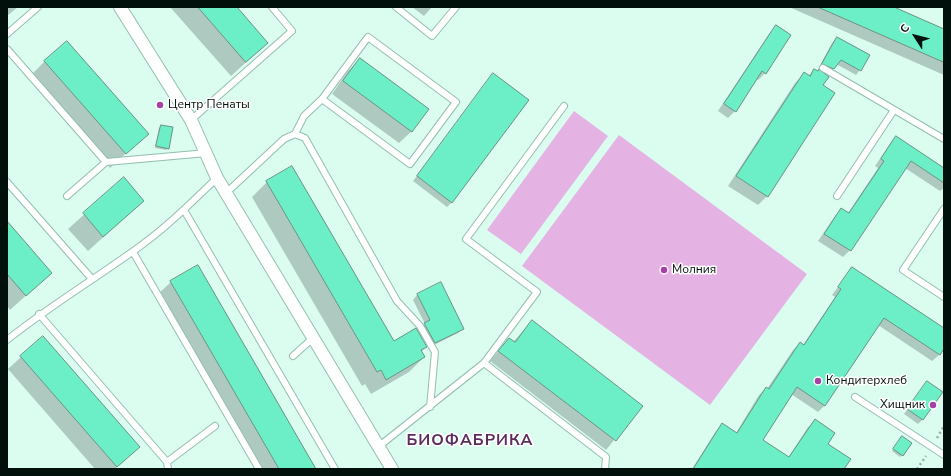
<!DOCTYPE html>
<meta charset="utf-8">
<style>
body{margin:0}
#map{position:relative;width:951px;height:476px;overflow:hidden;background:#dafdf0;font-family:"Nunito Sans",sans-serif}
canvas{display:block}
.frame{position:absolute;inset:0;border:8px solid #02100b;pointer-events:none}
.north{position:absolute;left:895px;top:16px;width:40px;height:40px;-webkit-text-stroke:3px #fff;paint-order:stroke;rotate:306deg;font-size:11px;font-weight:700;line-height:16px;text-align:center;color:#02100b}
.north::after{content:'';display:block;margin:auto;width:14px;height:18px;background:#02100b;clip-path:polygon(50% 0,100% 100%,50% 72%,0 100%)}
</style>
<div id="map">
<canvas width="951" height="476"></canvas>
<div class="frame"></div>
<div class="north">С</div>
</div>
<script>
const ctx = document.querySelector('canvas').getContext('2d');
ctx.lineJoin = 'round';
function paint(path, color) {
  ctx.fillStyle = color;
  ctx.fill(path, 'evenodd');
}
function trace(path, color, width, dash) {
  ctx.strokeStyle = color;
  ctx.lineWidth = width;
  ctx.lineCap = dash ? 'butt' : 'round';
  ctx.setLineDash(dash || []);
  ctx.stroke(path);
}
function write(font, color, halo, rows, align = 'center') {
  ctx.font = font + ' "Nunito Sans",sans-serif';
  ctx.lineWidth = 3;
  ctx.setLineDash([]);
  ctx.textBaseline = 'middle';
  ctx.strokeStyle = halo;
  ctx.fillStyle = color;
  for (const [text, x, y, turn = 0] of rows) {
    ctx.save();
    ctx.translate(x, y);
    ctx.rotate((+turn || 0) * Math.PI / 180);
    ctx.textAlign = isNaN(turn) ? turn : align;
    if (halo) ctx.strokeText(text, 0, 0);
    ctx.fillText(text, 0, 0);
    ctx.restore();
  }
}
const green = new Path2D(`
 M574 111 608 136 521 254 487 230Z
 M619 135 807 274 710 405 522 266Z`);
const shadow = new Path2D(`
 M7 7H18L7 16Z
 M170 7H235L267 43 231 76Z
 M412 7H432L424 16Z
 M789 7H892L944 30V75Z
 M776 27 765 73 758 80 756 79 735 111 728 118 718 111 769 34Z
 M837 38 860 70 856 75 836 64 829 73 818 69 832 43Z
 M360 59 412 131 399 143 332 94 348 71Z
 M45 61 147 134 110 168 30 76Z
 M814 70 822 85 834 93 767 196 758 205 728 186 795 83 804 74 808 76Z
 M493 75 452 202 447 207 413 181Z
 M161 126 168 148 166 150 155 148 159 128Z
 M896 137 944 169V188L940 191 905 168 850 250 843 257 818 241 835 216 842 209 848 213 878 168 875 166 890 144Z
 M124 179 143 201 88 251 68 229Z
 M267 182 394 342 426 347 421 352 424 357 409 372 371 394 365 384 362 386 252 197Z
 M7 223 51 273 10 310 7 306Z
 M852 268 944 330V347L939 355 932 361 878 325 825 405 818 412 791 394 762 440 788 458 808 427 815 421 843 469H692L716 431 722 425 736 433 759 395 766 388 767 389 793 350 800 343 803 345 835 297 832 295Z
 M171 282 315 469H260L158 294Z
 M441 283 463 328 458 333 430 347 420 329 425 324 413 300 417 295Z
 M532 321 642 406 606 450 490 361 509 339 513 342Z
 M43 337 139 447 115 469H95L8 369Z
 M927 382 923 419 918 424 904 414Z
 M900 440 902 455 900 457 892 451Z`);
const building = new Path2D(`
 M198 7H237L268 43 246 62Z
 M818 7H894L944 29V62Z
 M776 25 791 35 766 74 762 71 736 112 724 104Z
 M837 37 870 55 861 71 841 60 834 69 822 64Z
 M67 41 149 134 126 154 44 61Z
 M360 58 429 109 412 132 343 81Z
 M814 69 818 71 819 69 829 77 823 85 835 93 768 197 736 176 804 72 810 76Z
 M493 73 529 100 452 203 417 176Z
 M161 125 173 127 169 149 156 146Z
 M896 136 944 168V183L911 161 851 251 824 234 841 208 849 213 884 161 881 159Z
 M292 166 394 341 416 328 427 347 421 350 425 357 386 380 381 370 377 372 266 181Z
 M124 177 144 201 103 237 83 213Z
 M7 221 52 273 26 296 7 274Z
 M198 265 316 469H279L202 336 170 281Z
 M852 267 944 328V349L940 355 884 318 825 406 797 387 763 440 789 457 815 419 835 433 828 444 851 459 844 469H693L722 423 737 433 766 387 769 389 800 342 804 345 841 289 838 287Z
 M441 282 464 329 435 343 424 323 430 320 417 294Z
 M532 320 643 406 616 441 498 351 509 338 515 342Z
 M43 336 140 447 117 467 20 356Z
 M927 381 943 392 923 420 907 409Z
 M902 436 912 443 903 456 893 449Z`);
const path = new Path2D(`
 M937 438 944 426
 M917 469 926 456`);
const service = new Path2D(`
 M396 7 432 36 456 7
 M7 34 38 7
 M7 49 106 162 67 196
 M823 68 944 139
 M191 120 292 31 272 7
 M295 134 304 116 322 99 368 37 456 102 410 164 322 99
 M106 162 207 153
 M7 182 92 279
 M226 193 284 139 295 134 305 138 397 301 420 326 435 352 430 407
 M837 196 894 110
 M944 209 903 270 944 297
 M184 210 335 469
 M133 252 259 469
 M39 314 167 462
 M7 340C47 308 90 282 132 252 163 231 190 204 217 178
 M293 356 313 338
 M484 363 537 292 466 239 564 106
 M855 397 944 455
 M378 447 484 363 606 457 605 469
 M168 469 167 462 215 426`);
const minor = new Path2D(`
 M120 7 191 120 217 178 392 469`);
const markers = [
 [160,105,4,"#a542a8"],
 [664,270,4,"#a542a8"],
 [818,381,4,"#a542a8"],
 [933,405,4,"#a542a8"]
];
const poiNames = [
 ["Центр Пенаты",168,105],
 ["Молния",672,270],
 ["Кондитерхлеб",826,381],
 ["Хищник",925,405,"right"]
];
const districtNames = [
 ["БИОФАБРИКА",470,441]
];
paint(green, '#e4b3e4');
paint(shadow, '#0003');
paint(building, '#6ceec7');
trace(building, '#6a9384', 1);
trace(service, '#94beaf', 8);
trace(minor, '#94beaf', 14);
trace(path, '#93afa4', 2.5, [2, 3]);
trace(service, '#fff', 6);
trace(minor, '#fff', 12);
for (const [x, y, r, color] of markers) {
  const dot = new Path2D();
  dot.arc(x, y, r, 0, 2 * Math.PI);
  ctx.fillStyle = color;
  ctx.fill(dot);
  trace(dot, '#fff', 1.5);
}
write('12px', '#02100b', '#fff', poiNames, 'left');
ctx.letterSpacing = '1px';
write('bold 16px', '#5d2c5e', '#fff', districtNames);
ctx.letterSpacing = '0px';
</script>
